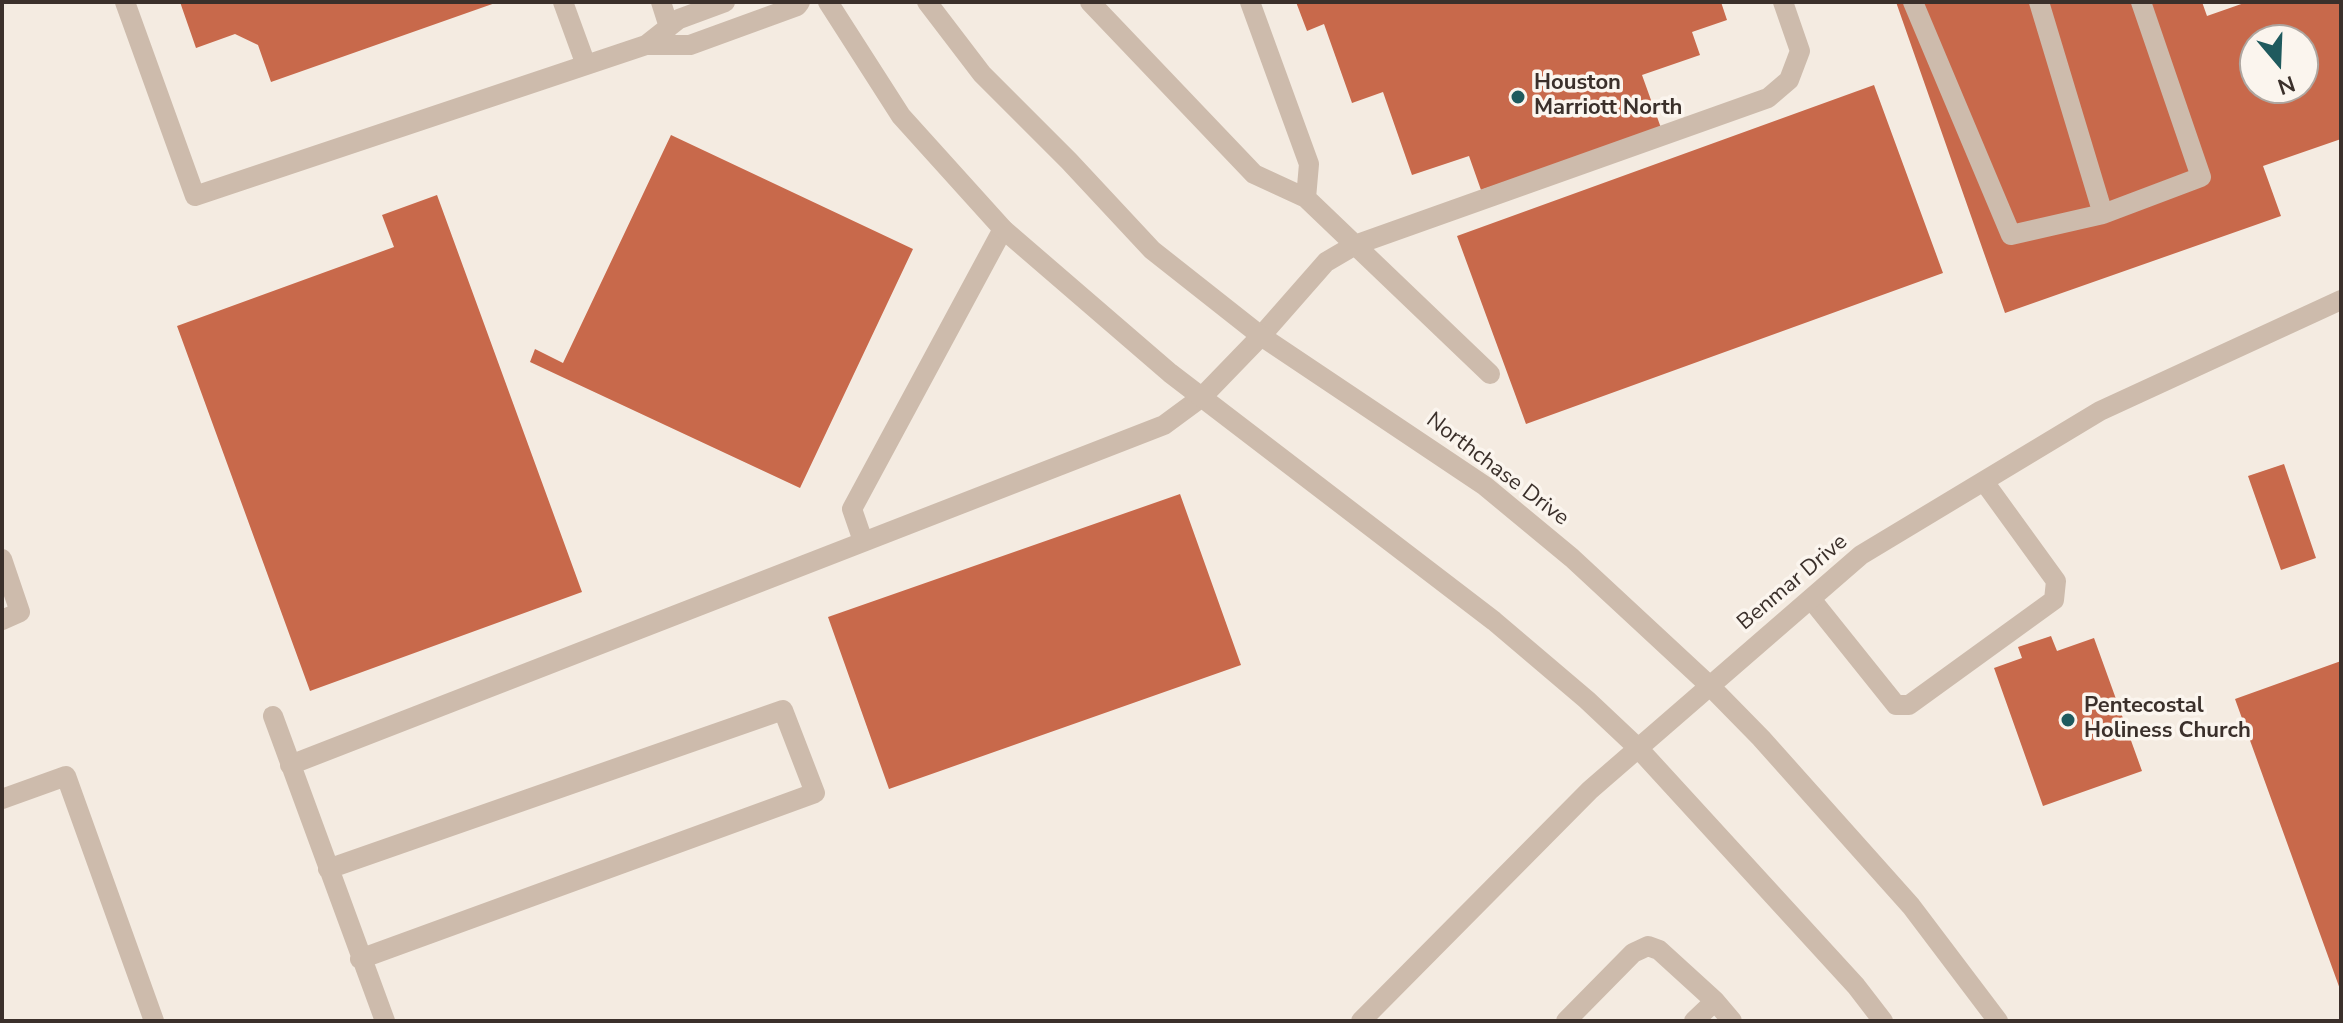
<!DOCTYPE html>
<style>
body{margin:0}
#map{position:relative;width:2343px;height:1023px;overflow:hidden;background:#f4ebe1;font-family:"Nunito Sans",sans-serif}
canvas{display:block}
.frame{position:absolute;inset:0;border:4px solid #3b302b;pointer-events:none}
.north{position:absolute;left:2239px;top:24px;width:80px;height:80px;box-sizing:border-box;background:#fbf5ee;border:2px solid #aea6a0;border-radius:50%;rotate:161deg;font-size:22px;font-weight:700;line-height:32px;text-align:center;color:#3b302b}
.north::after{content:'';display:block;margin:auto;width:28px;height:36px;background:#1f5a5e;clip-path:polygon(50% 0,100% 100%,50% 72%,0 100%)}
</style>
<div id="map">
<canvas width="2343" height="1023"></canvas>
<div class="frame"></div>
<div class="north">N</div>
</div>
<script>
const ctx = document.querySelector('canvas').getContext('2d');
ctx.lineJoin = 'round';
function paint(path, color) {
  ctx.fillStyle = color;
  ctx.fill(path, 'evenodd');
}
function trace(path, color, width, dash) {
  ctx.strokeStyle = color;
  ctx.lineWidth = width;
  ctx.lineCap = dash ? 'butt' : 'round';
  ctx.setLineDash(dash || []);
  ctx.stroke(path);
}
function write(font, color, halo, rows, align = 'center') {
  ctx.font = font + ' "Nunito Sans",sans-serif';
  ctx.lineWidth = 7;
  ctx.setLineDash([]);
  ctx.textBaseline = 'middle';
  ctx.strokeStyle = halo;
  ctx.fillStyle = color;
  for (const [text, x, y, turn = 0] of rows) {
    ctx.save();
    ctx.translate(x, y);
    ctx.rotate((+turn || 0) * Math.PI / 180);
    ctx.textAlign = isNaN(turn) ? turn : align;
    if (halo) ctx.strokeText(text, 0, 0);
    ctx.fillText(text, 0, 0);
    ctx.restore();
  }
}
const building = new Path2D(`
 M180 2H498L271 82 258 45 235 34 196 48Z
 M1296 2H1721L1727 20 1692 32 1700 55 1642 75 1661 128 1481 190 1469 156 1412 175 1383 92 1352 103 1324 24 1307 31Z
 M1896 2H2202L2207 16 2247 2H2341V139L2263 166 2281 216 2005 313ZM2255 40H2303V88H2255Z
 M1874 85 1943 273 1526 424 1457 236Z
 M671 135 913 249 800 488 530 362 535 349 563 363Z
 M437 195 582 592 310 691 177 326 394 247 382 215Z
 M2284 464 2316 558 2281 570 2248 476Z
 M1180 494 1241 665 889 789 828 617Z
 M2051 636 2057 651 2094 638 2142 771 2043 806 1994 668 2022 658 2018 647Z
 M2341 661V992L2235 699Z`);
const service = new Path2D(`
 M125 2 195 196 646 45
 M563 2 586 65
 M661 2 669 27
 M725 2 679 19 646 45H690L797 6 800 2
 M1090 2 1254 174 1306 198 1490 374
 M1250 2 1309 164 1306 198
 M1913 2 2011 235 2103 214 2201 177 2141 2
 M2039 2 2103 214
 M1261 336 1326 262 1355 245 1768 98 1789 80 1800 51 1783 2
 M863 541 852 509 1003 229
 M2 559 20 612 2 620
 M1811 599 1896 705H1909L2054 600 2056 581 1985 483
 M273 716 385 1021
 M290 765 1164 425 1202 397
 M2 799 66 776 154 1021
 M328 869 783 710 815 793 360 959
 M1566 1021 1633 953 1648 946 1659 950 1715 1001
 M1694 1021 1715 1001 1732 1021`);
const tertiary = new Path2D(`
 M828 2 901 116 1003 229 1170 373 1494 621 1587 700 1638 748 1856 986 1883 1021
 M927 2 982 74 1069 161 1152 250 1261 336 1485 486 1572 558 1710 686 1761 738 1911 906 1998 1021
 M1202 397 1261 336
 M1361 1021 1590 790 1861 555 2100 411 2341 300`);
const markers = [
 [1518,97,8,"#1f5a5e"],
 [2068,720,8,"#1f5a5e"]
];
const poiNames = [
 ["Houston",1534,84],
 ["Marriott North",1534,109],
 ["Pentecostal",2084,707],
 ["Holiness Church",2084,732]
];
const streetNames = [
 ["Northchase Drive",1497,470,37],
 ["Benmar Drive",1793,583,-40]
];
paint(building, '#c8694b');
trace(service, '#cdbbac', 20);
trace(tertiary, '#cdbbac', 20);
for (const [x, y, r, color] of markers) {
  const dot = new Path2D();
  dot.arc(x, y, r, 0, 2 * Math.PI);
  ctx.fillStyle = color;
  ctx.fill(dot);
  trace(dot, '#fbf5ee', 3);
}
write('bold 22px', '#3b302b', '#fbf5ee', poiNames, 'left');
write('22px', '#3b302b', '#fbf5ee', streetNames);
</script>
